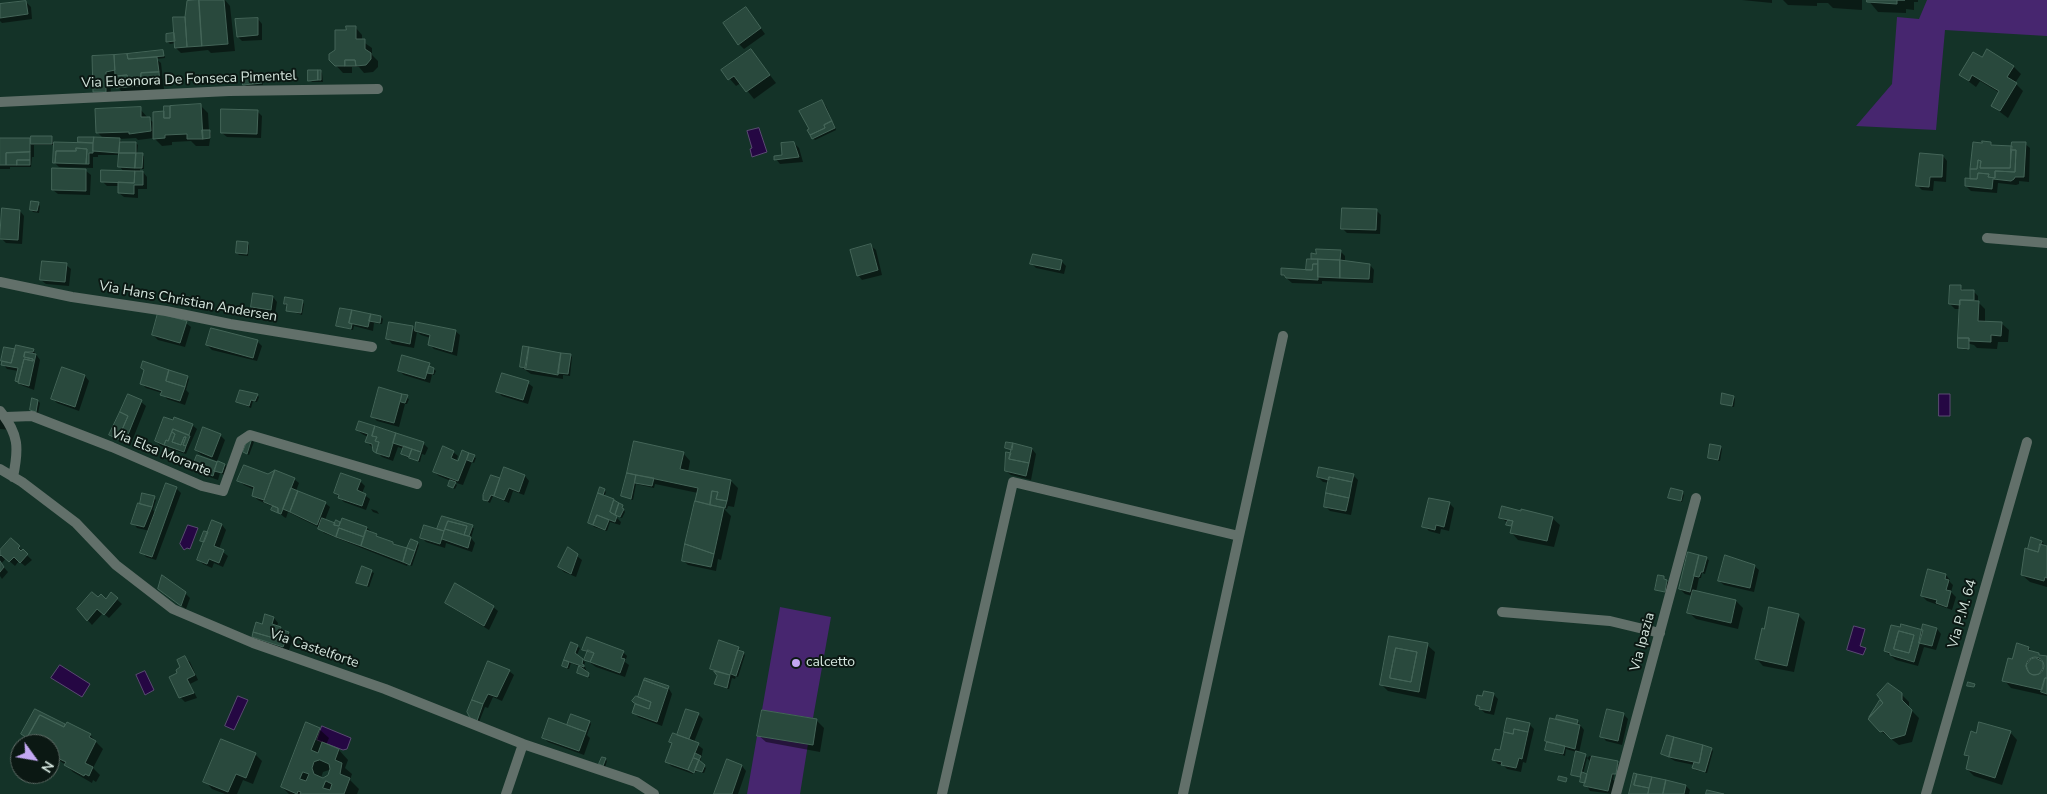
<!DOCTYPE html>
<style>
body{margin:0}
#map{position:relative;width:2047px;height:794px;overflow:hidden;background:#143328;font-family:"Nunito Sans",sans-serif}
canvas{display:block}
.north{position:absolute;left:10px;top:734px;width:50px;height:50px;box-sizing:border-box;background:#0b1813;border:1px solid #5c6a64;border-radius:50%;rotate:122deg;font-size:14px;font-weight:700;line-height:20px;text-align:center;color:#d5e6de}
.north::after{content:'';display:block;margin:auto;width:18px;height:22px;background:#c3a7f2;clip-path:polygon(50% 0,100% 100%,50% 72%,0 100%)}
</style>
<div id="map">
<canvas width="2047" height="794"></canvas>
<div class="north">N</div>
</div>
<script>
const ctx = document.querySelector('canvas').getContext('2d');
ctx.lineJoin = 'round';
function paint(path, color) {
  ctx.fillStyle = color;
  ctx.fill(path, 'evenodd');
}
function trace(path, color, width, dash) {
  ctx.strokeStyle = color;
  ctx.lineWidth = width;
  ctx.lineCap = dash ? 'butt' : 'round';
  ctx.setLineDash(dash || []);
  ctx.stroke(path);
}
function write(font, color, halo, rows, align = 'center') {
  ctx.font = font + ' "Nunito Sans",sans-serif';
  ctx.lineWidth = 4;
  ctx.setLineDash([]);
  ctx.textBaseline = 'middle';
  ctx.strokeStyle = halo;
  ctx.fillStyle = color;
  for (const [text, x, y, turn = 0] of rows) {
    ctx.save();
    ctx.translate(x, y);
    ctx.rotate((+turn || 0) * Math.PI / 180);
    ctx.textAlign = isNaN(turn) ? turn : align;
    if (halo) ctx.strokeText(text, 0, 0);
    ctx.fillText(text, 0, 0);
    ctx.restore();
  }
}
const green = new Path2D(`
 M1927 0H2047V36L1945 30 1936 130 1856 126 1892 84 1897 17 1919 19Z
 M780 607 831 617 813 718 762 710Z
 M757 736 808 744 800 794H747Z`);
const water = new Path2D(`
 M759 128 767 152 752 157 750 149 752 148 747 131Z
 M1939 394H1950V416H1939Z
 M188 525 198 528 190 549 187 548 184 550 180 544Z
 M1854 626 1865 629 1860 646 1866 648 1863 655 1847 650Z
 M60 665 90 684 82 697 51 678Z
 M145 671 154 690 145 695 136 675Z
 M238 696 248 700 234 730 225 726Z
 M322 726 351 738 347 749 343 750 317 740Z`);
const shadow = new Path2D(`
 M209 0H225L230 6 235 51 211 53 208 50 181 53 176 48V43L170 44 168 42 175 34 187 18Z
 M1742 0H1772V3Z
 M1783 0H1862V10L1833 8 1828 3H1817V6L1788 5Z
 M1868 0H1918V2H1914V10L1906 9V13L1878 12Z
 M26 2 31 7 32 19 2 23 0 21V6Z
 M746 8 765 34 744 49 739 44Z
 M258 19 262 24V40L242 41 238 37Z
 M355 27 362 35V41L372 48V55L378 61V67L373 72 364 73 359 67H352V73H343L331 60Z
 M163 51 165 58 156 59 161 63 164 89 122 92 118 87 116 75 110 76 111 96H99L94 91 93 57Z
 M751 51 776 83 754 99 741 83 736 86 723 71Z
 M1987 51 2014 67 2021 74 2015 83 2023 91 2008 118 1992 106 2000 93 1980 81 1976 87 1960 75 1982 59Z
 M320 71 322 73 323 82H312L310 80Z
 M261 75 263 85 246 86 244 84Z
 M821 101 826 106 836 130 815 140 813 138Z
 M201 106 208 113 209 131 211 133 209 146H196L191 141 172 142V145L162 146 154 138 138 140 136 138 119 139 123 143H136L138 145 137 154 144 156V169H140V172H143L147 177V189H138V198L124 197 119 193 120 186H107L102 181 124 172 120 167V155H98V157H93V168L59 167 54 162 55 145H34V157H32L31 167H10V169H0V139H29L32 142 52 137 53 143 81 144 79 138 104 139 97 132 140 109 148 118 154 123Z
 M257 111 262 116 261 138 227 137 222 133Z
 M794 143 799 148 803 162 780 164 776 159 784 156Z
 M1990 143 1994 146 2013 147 2025 144 2030 148 2029 182 2019 181V184L2016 185 1998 183 1997 193 1971 191 1966 186Z
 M1943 156 1947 161 1946 182 1934 181 1933 191 1922 190 1917 185Z
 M86 171 91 175 90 195 58 194 53 190Z
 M38 204 40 206 39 213 33 212 31 210Z
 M1376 210 1381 215 1380 234 1347 233 1342 228Z
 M20 211 24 216 22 244 6 243 1 238Z
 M247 243 249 245 248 256 239 255 237 253Z
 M871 246 876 250 882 275 862 280 858 275Z
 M1341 252 1345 256V262L1370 265 1374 270 1373 283 1322 281V284L1292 283 1282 274 1309 271 1312 260Z
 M1061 261 1066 266 1064 274 1036 268 1032 264Z
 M66 265 71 269 69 286 46 284 41 280Z
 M1960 287 1965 291 1974 292 1978 296V302L1985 309V323H2001L2009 330 2008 342H1998L1997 349 1977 348 1974 345 1970 344V350V344H1967V350L1959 348 1961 309H1955L1950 304Z
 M273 297 277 302 275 314 257 311 252 307Z
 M302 302 304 304 302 315 287 310 285 303Z
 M372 317H381L383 319 382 324 374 323 373 331 354 326 353 330 337 326Z
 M186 323 191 327 185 347 158 340 153 335Z
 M412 328 416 331H455L460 335 457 356 434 349 430 345 431 338 421 335 417 332 414 348 392 344 388 339Z
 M257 341 262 346 257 361 212 350 207 345Z
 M33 350 40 360 34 390 21 385 16 381 18 371 7 369 3 364 14 351Z
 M570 355 572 357 570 376 563 375V379L531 374 521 367Z
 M429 365 436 371 434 375H432L430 383 404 375 399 371Z
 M63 369 85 376 89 381 79 411 57 403 53 399Z
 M187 377 189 379 186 390 189 393 185 405 167 399 162 393 146 388 141 383Z
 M528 383 533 387 528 404 502 396 498 392Z
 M380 389 409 399 407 404H405L399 427 377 421 372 416Z
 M257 395 259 397 257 402 253 401 251 408 237 402Z
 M1733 397 1735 399 1734 407 1722 403Z
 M38 401 40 403 38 413 31 409Z
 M141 402 146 406 130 446 111 435Z
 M0 416 12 430 0 429Z
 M165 418 192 425 197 429 186 454 161 446 156 441Z
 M357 430 423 443 428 448 425 455 422 454 420 462 404 456 402 454 404 449 398 447 393 461 382 457 367 442 368 437 362 434Z
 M220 435 225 440 217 461 201 455 196 450Z
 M252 440 254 442 249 455 244 452Z
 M1720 447 1722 449 1720 461 1711 459 1709 457Z
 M1006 448 1032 449 1036 454 1031 480 1011 475 1006 471 1013 451Z
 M453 452 458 456 456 461 459 463 468 454 476 458 474 463 472 462 463 485 453 482 457 485 455 489 450 486 451 481 439 476 434 472Z
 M683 453 690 461 688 472 731 481 738 488 734 507 728 506 727 509 723 508 731 516 721 560 718 559 716 571 688 565 683 560 698 493 655 484 654 488 636 484 633 500 623 496 631 476 628 472Z
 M198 456 218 465H225L227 467 224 475 220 473 218 480 198 473 193 468Z
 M505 469 525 476 529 481 524 495 513 491 509 503 493 496 490 503 486 501 484 499 500 479 501 480Z
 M276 472 294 479 299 483 296 491 325 503 330 507 325 520 336 524H341L343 519 367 528 381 539 407 549 418 543 419 545 412 566 408 564 407 566 324 533 320 528 288 512 286 518 284 517 273 507 258 500 253 495 255 490 244 485 239 481 268 476Z
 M1353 475 1358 480 1351 515 1330 511 1325 506 1330 483 1323 482 1318 477Z
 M360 481 365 486 362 493 370 499 366 510 344 502 335 493Z
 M176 488 181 493 156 560 146 557 142 552 150 531 137 528 133 523 154 498 156 500 153 510 156 513Z
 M604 490 606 492 604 497 622 506 625 512 622 518 614 515 621 522 620 525 610 522 607 531 594 527 590 523Z
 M1682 493 1684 495 1682 502 1670 498Z
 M1449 503 1454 508 1449 531 1441 529 1440 534 1429 531 1424 526Z
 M371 509 377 511 379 514 373 512Z
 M443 517 474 528 471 538 475 543 472 552 446 543 445 548 426 542 422 538 442 532Z
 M1500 517 1552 518 1560 525 1554 547 1518 540 1511 532 1513 527Z
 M213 522 222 525 226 530 219 549 228 556 223 567 214 563 212 568 203 564 199 560 205 543 202 540 209 534Z
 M2032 539 2042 542 2044 544 2043 547 2047 548V587L2030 582 2022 575Z
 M11 540 32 560 25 566 19 561 15 566 6 558 1 564 8 572 2 579 0 576V552Z
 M568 549 582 560 576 577 564 572 559 567Z
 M1698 556 1709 560 1705 574 1702 573 1701 578H1699L1696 592 1736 601 1743 608 1738 629 1696 619 1688 612 1692 596 1685 594 1680 589Z
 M1754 566 1759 570 1754 592 1724 585 1719 581Z
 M363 568 374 573 369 587 358 582Z
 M1946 575 1950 580V582L1953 585 1951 592 1956 597 1952 610 1927 601 1922 596Z
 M1664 578 1669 583 1667 593 1656 589Z
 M185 593 190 598 186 609 165 594Z
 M111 594 122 604 109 618 103 613 92 625 78 609 98 599 106 600Z
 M447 603 493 607 498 611 489 630 451 607Z
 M266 615 274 618 278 623 277 627 289 633 293 638 289 650 287 651 258 641 253 636 263 626Z
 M1798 615 1805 622 1794 672 1763 666 1756 658Z
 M1937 629 1941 634 1936 650 1924 647 1918 666 1896 660 1885 651 1922 631Z
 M572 644 580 648 577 655 585 662 588 654 584 650 623 652 627 656 625 662 629 665 625 677 596 667 586 660 584 665 590 678 578 672 580 667 571 663 569 669 565 668 563 666Z
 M1427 645 1435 652 1426 699 1388 691 1381 684Z
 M738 648 745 655 738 677 736 676 735 679 732 678 729 689 718 686 716 684 718 676 712 669Z
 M2029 648 2033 653 2047 658V696L2011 688 2004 680 2013 661Z
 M185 658 190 662 198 680 190 684 197 698 185 702 180 697 179 674Z
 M509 671 514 675 502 701 493 697 488 708 485 707 479 722 471 717 468 712Z
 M668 687 672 694 662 726 638 717 634 712 636 703Z
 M1493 694 1498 699 1494 715 1485 713 1476 705Z
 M1901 694 1909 702V708L1919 718 1912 742 1899 745 1881 731 1872 715 1880 702 1877 710Z
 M35 711 66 726 67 724 90 735 97 743 103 749 93 768 100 775 96 782 93 780 92 783 73 772 66 765 50 754V744H35L22 734Z
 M698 714 703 719 694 742 703 749 700 763 706 768 704 773 697 771 693 774 671 766 667 761 677 736Z
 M1624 715 1628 719 1622 745 1606 741 1602 736Z
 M1558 717 1577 721 1584 730 1579 753 1585 755 1588 758 1589 756 1618 763 1622 767 1613 794 1590 791 1586 784 1581 781 1582 778 1572 774 1577 752 1566 749 1565 756 1546 750 1548 743 1546 741ZM1587 758 1591 762 1588 776 1583 774ZM1616 764H1619L1616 781 1613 780Z
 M816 720 824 728 820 752 766 742 758 735Z
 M590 722 591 724 587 735 590 738 584 755 548 742 543 737Z
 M1529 724 1534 729 1526 763 1523 762 1521 772 1507 769 1503 765 1498 764 1494 760Z
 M319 729 329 738 326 745 339 750 348 760 345 768 352 774 350 780 359 789 357 794H289L282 787ZM332 769 329 776 321 778 323 772Z
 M2010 732 2017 740 2002 785 1974 776 1967 769 1970 759 1965 754Z
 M1711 749 1713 751 1707 773 1695 770 1694 765 1675 761 1663 754Z
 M255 754 262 761 253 784 243 780 237 794H225L212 789 205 781Z
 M605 759 607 761 605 767 602 766Z
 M728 761 742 766 746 771 738 794H715Z
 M1635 774 1686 786 1690 790 1689 794H1630Z`);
const building = new Path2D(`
 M199 0H224L228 44 202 46Z
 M199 0 202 46 187 47 185 17 187 1Z
 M1867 0H1905H1897V4L1867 2Z
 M26 1 28 14 0 18V4Z
 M746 7 761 28 738 45 723 23Z
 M173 17H185L187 47 175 48Z
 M258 18V35L237 37 235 19Z
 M346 26H356V39H365V49L371 53V59L366 65 356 66 355 60H345V66H335L329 60V54L335 50V30H346Z
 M174 33 175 41 166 42V34Z
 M751 49 770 75 746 92 734 76 728 80 721 70Z
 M1987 49 2014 66 2007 77 2017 83 2000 111 1991 106 1999 91 1972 75 1969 81 1959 75 1973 52 1982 57Z
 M163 50 164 56 128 59 127 54Z
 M127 54 128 59 157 57 159 72 141 73 140 85H130L127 75 115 76 114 55Z
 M114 55 115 70 106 72V92H93L92 56Z
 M345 60H355L356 66H345Z
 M308 70H318V80L308 81Z
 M318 70H321V80H318Z
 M159 72 160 84 116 88 115 76 127 75 130 85H140L141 73Z
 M261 74 262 83 253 84 252 75Z
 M242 75H252L253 84 243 85Z
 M822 100 832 121 824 125 825 128 810 135 807 130 809 129 799 111Z
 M201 104 203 139H187V134L165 135V138L153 139V112L164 111V118H170V106Z
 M164 106H170V118H164Z
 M141 107V117H150L151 131 129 134V132L96 133 95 109Z
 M221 109 258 110 257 134 221 133Z
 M832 121 835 128 812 139 810 135 825 128 824 125Z
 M202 130H210V138L203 139Z
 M31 136H52V144H31Z
 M78 137H94L93 143 78 142Z
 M94 137 120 138 119 153 93 151Z
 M0 138H30V152L6 153V165H0Z
 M1982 141 1991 142V145L2012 146 2010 168H1980L1981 161 1978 160 1977 169H1970L1973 142 1982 143Z
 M54 142 93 143V153H89V164H86L87 149 76 148V151H56L55 163H53Z
 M120 142H136V153H119Z
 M794 142 799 157 774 160V156L782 155 781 143Z
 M2012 142H2026L2024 177H2015L2014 179 2011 181 1993 179 1992 189 1965 186V178L1977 179 1978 173 1989 174 1988 177 1995 178V171L2015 172 2016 150H2011Z
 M76 148 87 149 86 164 55 163 56 151H76Z
 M2011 150H2016L2015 172 1995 171V178L1988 177 1989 174 1978 173 1977 179H1970V169H1977L1978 160 1981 161 1980 168H2010Z
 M30 152V160H17V165H6V153Z
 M119 153H136L135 168 118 167Z
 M136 153H143L142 168H135Z
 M1920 153 1943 155 1942 177H1930L1929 187 1916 186Z
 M17 160H30V165H17Z
 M52 168 86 169V191L52 190Z
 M101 170 135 171 134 183 101 182Z
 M135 171H143V185H134V194L118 193V182L134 183Z
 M31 201 39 202 37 211 30 210Z
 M2 208 20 210 18 240 0 239Z
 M1342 208 1377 209 1376 230 1341 229Z
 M237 241 248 242 247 254 236 253Z
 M871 244 878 270 857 276 850 250Z
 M1316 249 1341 250 1340 260 1311 259V253L1316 254Z
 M1033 254 1062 260 1060 270 1030 264Z
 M1307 259H1318V264H1313L1312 270H1306Z
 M1318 259 1340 260V278L1318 277Z
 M1340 260 1370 264 1369 279 1340 278Z
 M42 261 67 263 65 282 40 280Z
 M1313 264H1318V280L1286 278 1284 275H1281V268L1312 270Z
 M1950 285H1961V290H1974V300H1960V305L1949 304Z
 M253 293 273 296 271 310 251 307Z
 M285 297 303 300 301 313 286 311 287 304H284Z
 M1960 300 1979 301 1978 321 2002 322 2001 336 1991 335V342L1969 341V338H1958Z
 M340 308 352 310 349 323 352 324 351 329 336 326Z
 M352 310 371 314 368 327 349 323Z
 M158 313 187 321 180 343 152 335Z
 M371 314 381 316 380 323 369 321Z
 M389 322 413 326 410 344 386 339Z
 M416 322 456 330 452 352 428 345 430 335 415 331Z
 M211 328 258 340 253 358 206 345Z
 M1958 338H1969V349L1958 348Z
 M16 345 34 349 33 352H25L24 357 33 359V361L24 359 18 382 15 381 18 368 1 365 2 361 11 363Z
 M523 346 529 347 526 368 520 367Z
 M4 347 15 349 11 363 1 361Z
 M529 347 561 353 558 375 525 369Z
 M25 352 36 354 29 386 18 383 24 359 33 361V359L24 357Z
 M561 353 571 354 568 374 558 373Z
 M402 355 430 363 425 379 398 371Z
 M143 361 169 370 166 381 185 387 180 401 160 395 162 391 140 384 144 370 141 368Z
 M429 366 434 368 433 374 427 373Z
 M62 367 85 375 75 407 51 399Z
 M169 370 188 376 185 387 166 381Z
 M502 373 529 381 523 400 496 392Z
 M379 387 402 394 394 423 371 417Z
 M240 390 258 394 255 401 251 400 249 406 236 402Z
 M1722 393 1734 396 1732 406 1721 404Z
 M128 394 142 400 125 442 118 439 128 416 120 412Z
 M402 394 408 395 405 403 401 402Z
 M32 398 38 400 36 412 30 410Z
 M120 412 128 416 118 439 109 435Z
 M164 417 173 420 174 417 193 424 189 435 173 429 168 441 166 440 164 445 155 441Z
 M359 421 375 426 372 436 377 437 375 441 379 442 376 453 373 451 372 444 365 442 368 434 356 430Z
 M375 426 396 433 389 457 376 453 379 442 375 441 377 437 372 436Z
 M203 427 221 434 212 457 195 450Z
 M173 429 190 436 186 446 183 445 186 437H184L181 445 172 442 175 434 172 432Z
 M172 432 175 434 172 442 181 445 184 437H186L183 445 186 446 184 452 164 445 166 440 168 441Z
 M396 433 424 442 421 452 393 443Z
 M249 437 252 438 247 454 243 452Z
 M634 441 684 452 680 469 731 480 727 501 716 499 718 492 712 491 710 505 695 501 698 488 627 473Z
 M1006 442 1013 443 1012 450 1005 448Z
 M1013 443 1032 448 1029 463 1009 459Z
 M1710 444 1721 446 1718 460 1708 458Z
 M404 446 412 449 409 457 401 454Z
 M443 446 454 451 451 458 458 461 462 450 469 453 458 481 433 472Z
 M412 449 421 452 418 461 409 458Z
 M1006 452 1011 453 1009 459 1029 463 1026 476 1005 471Z
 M469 453 475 455 472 462 467 460Z
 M197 455 217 462 213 476 192 468Z
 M218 461 225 464 222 473 214 471Z
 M244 465 268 474 275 470 264 500 252 496 254 487 237 481Z
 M504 467 525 475 519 492 509 488 504 500 494 496Z
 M1319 467 1354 474 1352 482 1329 477V480L1317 477Z
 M275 470 295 478 281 514 278 513V508L264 502Z
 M341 473 361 480 357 490 366 494 362 506 338 498 339 495 334 493Z
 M627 473 636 475 631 499 621 496Z
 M491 475 500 478 494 496 491 495 488 501 483 500V495Z
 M636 475 654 478 652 486 635 483Z
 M1329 477 1352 482 1349 498 1326 493Z
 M450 480 456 482 453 488 448 486Z
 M166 483 177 487 152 557 140 553Z
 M600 487 605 489 603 495 598 493Z
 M291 488 298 491 290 512 283 509Z
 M1671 488 1683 491 1681 501 1668 498Z
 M298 491 326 502 317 525 290 512Z
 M712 491 718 492 716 499 727 501 725 508 710 505Z
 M142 493 155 496 152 507 140 504Z
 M598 493 614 499 610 512 617 516 615 522 597 515 593 525 588 523Z
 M1326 493 1349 498 1346 511 1324 507Z
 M1429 498 1450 502 1444 527 1436 525 1435 530 1422 527Z
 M614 500 619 503 615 515 610 512Z
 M695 501 724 508 714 554 685 544Z
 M138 503 152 507 144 527 131 524Z
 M619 503 623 505 622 508 624 509 620 517 615 515Z
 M273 506 278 508V513L271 510Z
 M1502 506 1521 511V509L1553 517 1547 541 1510 533 1513 521 1499 518Z
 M597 515 609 520 605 530 593 525Z
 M442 516 473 525 469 536 464 535 467 526 448 521 444 531 437 529Z
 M322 518 335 523 334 525 339 526 342 518 367 527 364 537 339 528 336 537 318 529Z
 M212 520 222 524 214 546 224 550 219 563 209 559 207 564 197 560Z
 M336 520 340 522 339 526 334 525Z
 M1508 520 1513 521 1511 526 1506 525Z
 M448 521 467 526 464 535 445 529Z
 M424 525 444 531 440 544 420 538Z
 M339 528 364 537 361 546 336 537Z
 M445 529 471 537 468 548 442 539Z
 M366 530 377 534 376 536 393 542V544L407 548 403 562 361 546Z
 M204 531 208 532 204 542 200 541Z
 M2031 537 2042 541 2038 552 2028 549Z
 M11 538 20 546 18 548 21 551 23 549 28 554 20 563 14 557 9 562 1 555 0 556V550Z
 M411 539 418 542 415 551 407 548Z
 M685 544 714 554 711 567 682 561Z
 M2040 544 2047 546V578L2045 577 2044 581 2021 575 2025 548 2038 552Z
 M568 547 578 554 571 574 558 567Z
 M407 548 415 551 410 565 403 562Z
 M1688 552 1699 555 1690 592 1679 589Z
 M1699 555 1707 557 1703 572H1701L1699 577 1694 576Z
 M1725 555 1755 565 1750 588 1718 581Z
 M0 561 4 567 0 572Z
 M362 566 372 570 367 586 356 583Z
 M1928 569 1946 574 1945 579 1949 580 1946 590 1951 591 1947 607 1936 603 1937 600 1921 596Z
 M162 575 186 592 181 606 158 589Z
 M1658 575 1664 576V579L1667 580 1665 592 1655 590Z
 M455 583 494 606 484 626 445 603Z
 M1693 590 1736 600 1731 623 1687 613Z
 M92 592 98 597 101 594 106 599 111 592 118 598 104 615 97 609 87 621 77 609Z
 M1769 607 1799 614 1787 666 1755 659 1762 628 1764 629Z
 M265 614 274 617 272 624 281 627 277 639 253 632 256 622 262 624Z
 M1901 624 1923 630 1914 662 1890 655V653L1884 651 1891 625 1900 627ZM1899 631 1914 635 1909 653 1894 649Z
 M1923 624 1937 628 1932 646 1919 643Z
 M280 629 289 632 283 647 252 637 253 632 277 639Z
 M1899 631 1914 635 1909 653 1894 649Z
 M1389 636 1428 643 1419 692 1380 685ZM1396 648 1417 652 1411 682 1390 678Z
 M587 637 624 651 621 658 625 659 620 673 590 662 594 653 582 650Z
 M719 640 739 647 730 675 710 669Z
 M571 642 578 645 575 653 583 659 582 664 584 665V667L564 660Z
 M2017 643 2029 647 2028 650 2039 653V655L2047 656V678H2045L2042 690 2002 681 2008 658 2012 659ZM2036 658 2043 662V668L2039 674 2033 675 2029 673 2026 665 2031 659Z
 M1396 648 1417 652 1411 682 1390 678Z
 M588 650 594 653 590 662 584 660Z
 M738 650 744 652 736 676 731 674Z
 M185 656 195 675 187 679 194 693 179 698 169 677 177 673 176 670 180 667 177 660Z
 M2026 666a9 9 0 1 1 18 0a9 9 0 1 1-18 0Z
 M564 660 569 662 567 668 562 666Z
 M488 661 510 670 497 697 488 694 483 704 472 700Z
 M579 666 589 673 588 677 577 673Z
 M714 671 730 675 727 688 714 684 717 676Z
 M645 678 669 686 668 689 644 680Z
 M2045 678H2047V694L2041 692Z
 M644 680 668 689 657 722 632 713 635 704 649 709 651 702 638 697Z
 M1968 682 1975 684 1974 687 1967 686Z
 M1888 683 1902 693V700L1912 710 1905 735 1891 739 1883 731 1880 732 1868 719 1883 703 1877 695Z
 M1484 691 1494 693 1490 711 1479 709 1480 707 1475 705 1477 695 1482 696Z
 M636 696 651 702 649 709 634 703 632 701Z
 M472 700 483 704 477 721 470 718 467 712Z
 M1880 700 1883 703 1869 717Z
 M35 709 65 724 64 727 40 715 27 738 21 734Z
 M686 709 699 713 689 739 677 735Z
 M1607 709 1624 713 1618 741 1600 737Z
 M762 710 817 719 813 745 757 736Z
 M571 714 590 721 586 732 567 725Z
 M40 715 64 727 67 722 91 734 89 737 96 741 85 763 93 767 89 776 85 774 84 776 64 765 66 762 53 756 54 753 50 751V744H39L27 738Z
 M1557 715 1578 720 1577 724 1556 719Z
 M549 718 586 732 579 751 542 738Z
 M1507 718 1530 723 1528 732 1514 729 1513 734 1504 732Z
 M1550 718 1580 725 1575 749 1545 741Z
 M306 722 320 728 311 750 318 753 322 742 339 749 335 760 342 763 340 774 350 778 344 794H300L301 792 298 791 297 794 281 787ZM320 760 329 764 330 769 328 775 323 778 314 774 312 768 314 762ZM303 772 309 774 306 781 300 779ZM326 781 332 784 330 790 323 788Z
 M1979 722 2011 731 1995 778 1966 769 1969 756 1964 755 1971 731 1976 733Z
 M1514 729 1528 732 1522 759 1519 758 1516 768 1501 765 1502 762 1492 760 1495 749 1500 750 1504 732 1513 734Z
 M673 733 699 743 688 770 665 762 672 743 669 742Z
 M1667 735 1674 737 1669 757 1661 754Z
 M1674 737 1703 745 1699 763 1669 757Z
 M221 739 256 753 246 778 236 774 228 792 203 782Z
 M1547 742 1565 746 1563 754 1545 750Z
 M1703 745 1712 748 1705 772 1692 768 1694 762 1699 763Z
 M1576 751 1586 754 1580 777 1571 775Z
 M695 753 701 756 699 760 694 758Z
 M1592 756 1618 761 1616 774H1612L1608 791 1584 786Z
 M602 757 606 758 603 766 599 764Z
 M694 758 699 760 694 773 688 770Z
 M727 759 742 765 732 794H714Z
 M699 760 705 765 702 772 695 770Z
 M1582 772 1587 774 1585 783 1580 782Z
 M1634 773 1637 774 1634 785 1649 788 1648 794H1629Z
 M1637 774 1652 777 1649 788 1634 785Z
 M1559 776 1567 778 1566 782 1558 780Z
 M1652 777 1666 780 1663 794H1648Z
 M1666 780 1686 785 1684 794H1663Z
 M1707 790 1724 794H1706Z`);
const street = new Path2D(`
 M0 102 229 91 378 89
 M1987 238 2047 243
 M0 282 72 297 166 311 230 324 372 347
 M0 411C19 434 19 448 13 477
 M6 417 32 416 112 447 202 486 223 491 241 441 250 435 417 484
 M0 469 22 482 76 523 116 565 173 609 253 643 385 689 523 744 636 782 654 794
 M1239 536 1283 336
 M1502 612 1610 621 1660 633
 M506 794 523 744
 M942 794 1013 482 1239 536 1183 794
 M1616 794 1696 498
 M1926 794 2027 442`);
const markers = [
 [796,663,5,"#c3a7f2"]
];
const streetNames = [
 ["Via Eleonora De Fonseca Pimentel",189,80,-2],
 ["Via Hans Christian Andersen",188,302,10],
 ["Via Elsa Morante",161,453,22],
 ["Via P.M. 64",1963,614,-74],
 ["Via Ipazia",1643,642,-75],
 ["Via Castelforte",314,649,19]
];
const poiNames = [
 ["calcetto",806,663]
];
paint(green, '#47266f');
paint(water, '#250743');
trace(water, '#5a4a72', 1);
paint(shadow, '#0007');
paint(building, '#29493d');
trace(building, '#446558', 1);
trace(street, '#62706a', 10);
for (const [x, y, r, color] of markers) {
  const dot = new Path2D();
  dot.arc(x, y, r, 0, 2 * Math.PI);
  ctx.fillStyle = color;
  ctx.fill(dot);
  trace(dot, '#0b1813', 2);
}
write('14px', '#d5e6de', '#0b1813', streetNames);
write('14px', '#d5e6de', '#0b1813', poiNames, 'left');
</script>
